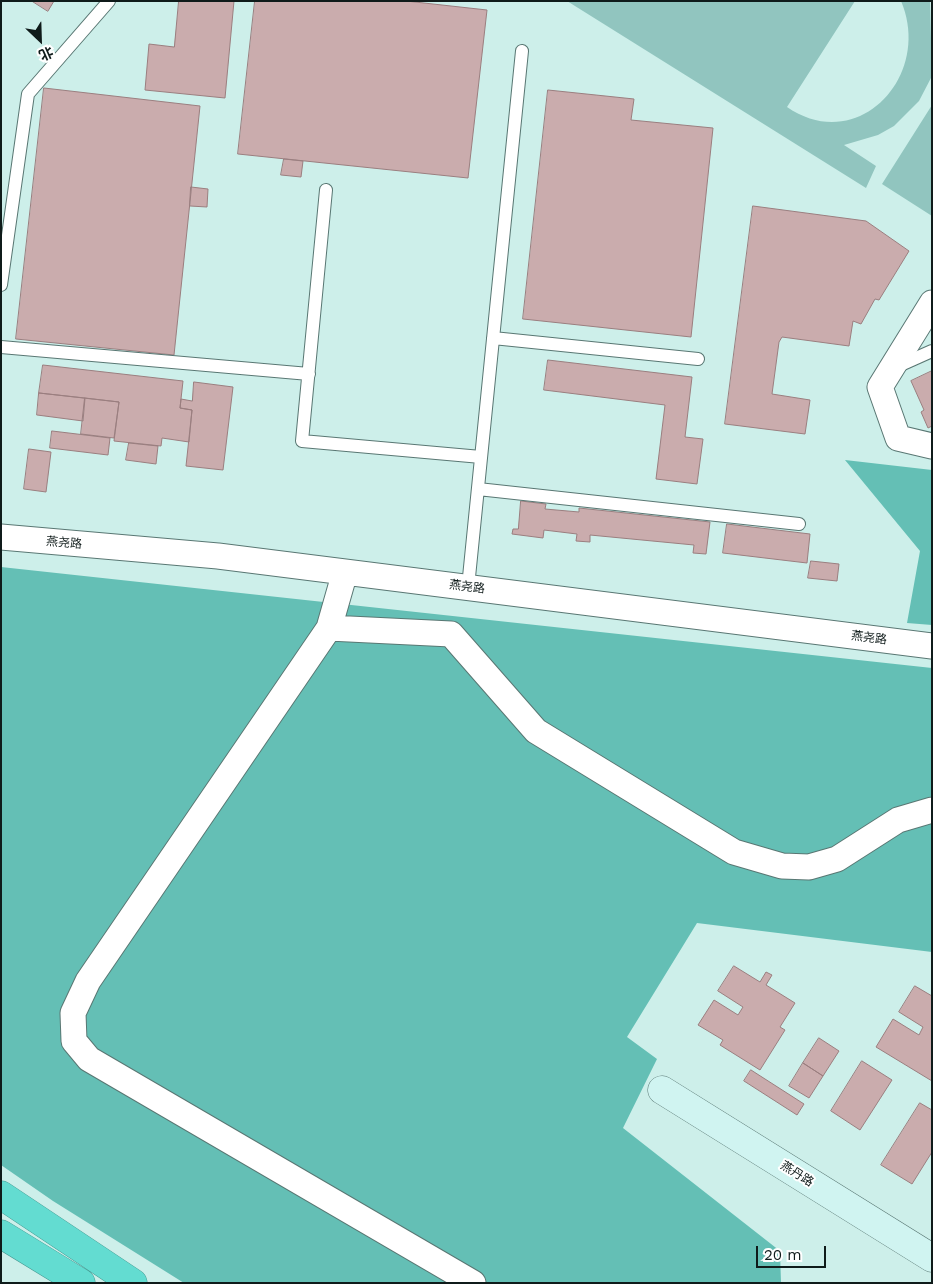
<!DOCTYPE html>
<meta charset="utf-8">
<style>
body{margin:0}
#map{position:relative;width:933px;height:1284px;overflow:hidden;background:#cdefea;font-family:"Work Sans","Noto Sans SC",sans-serif}
canvas{display:block}
.frame{position:absolute;inset:0;border:2px solid #0f1b1a;pointer-events:none}
.north{position:absolute;left:15px;top:15px;width:50px;height:50px;-webkit-text-stroke:4px #fff;paint-order:stroke;rotate:156deg;font-size:14px;font-weight:700;line-height:20px;text-align:center;color:#0f1b1a}
.north::after{content:'';display:block;margin:auto;width:18px;height:22px;background:#0f1b1a;clip-path:polygon(50% 0,100% 100%,50% 72%,0 100%)}
.scale{position:absolute;left:756px;top:1246px;width:70px;height:22px;box-sizing:border-box;border:2px solid #0f1b1a;border-top:0;padding-left:6px;font-size:15px;line-height:18px;white-space:nowrap;color:#0f1b1a;-webkit-text-stroke:4px #fff;paint-order:stroke}
</style>
<div id="map">
<canvas width="933" height="1284"></canvas>
<div class="frame"></div>
<div class="north">北</div>
<div class="scale">20 m</div>
</div>
<script>
const ctx = document.querySelector('canvas').getContext('2d');
ctx.lineJoin = 'round';
function paint(path, color) {
  ctx.fillStyle = color;
  ctx.fill(path, 'evenodd');
}
function trace(path, color, width, dash) {
  ctx.strokeStyle = color;
  ctx.lineWidth = width;
  ctx.lineCap = dash ? 'butt' : 'round';
  ctx.setLineDash(dash || []);
  ctx.stroke(path);
}
function write(font, color, halo, rows, align = 'center') {
  ctx.font = font + ' "Work Sans","Noto Sans SC",sans-serif';
  ctx.lineWidth = 4;
  ctx.setLineDash([]);
  ctx.textBaseline = 'middle';
  ctx.strokeStyle = halo;
  ctx.fillStyle = color;
  for (const [text, x, y, turn = 0] of rows) {
    ctx.save();
    ctx.translate(x, y);
    ctx.rotate((+turn || 0) * Math.PI / 180);
    ctx.textAlign = isNaN(turn) ? turn : align;
    if (halo) ctx.strokeText(text, 0, 0);
    ctx.fillText(text, 0, 0);
    ctx.restore();
  }
}
const green = new Path2D(`
 M567 1H855L787 107C858 156 933 76 901 1H930L932 76 919 101 894 126 878 135 844 145 876 166 866 188Z
 M932 105V216L882 184Z`);
const forest = new Path2D(`
 M845 460 932 470V625L907 623 920 551Z
 M1 567 932 668V952L697 923 627 1037 657 1059 623 1128 780 1251 781 1283H184L53 1201 1 1165Z`);
const building = new Path2D(`
 M32 1H54L48 11Z
 M179 1H234L225 98 145 90 149 44 174 47Z
 M255 1H406L487 10 468 178 238 154Z
 M44 88 200 106 174 355 16 339Z
 M548 90 634 99 631 120 713 128 691 337 523 319Z
 M284 159 303 161 301 177 281 175Z
 M191 187 208 189 207 207 190 206Z
 M753 206 866 221 909 251 879 300 875 299 861 324 853 321 849 346 782 337 779 342 772 394 810 400 805 434 725 424Z
 M548 360 692 377 685 437 703 439 697 484 656 479 665 405 544 390Z
 M43 365 183 381 180 408 192 410 189 442 162 438 161 446 114 441 119 402 39 393Z
 M932 371V426L928 428 921 412 924 410 911 381Z
 M194 382 233 387 223 470 186 466 192 410 180 408 181 399 192 401Z
 M39 393 85 398 83 421 37 415Z
 M85 398 119 402 114 438 81 434Z
 M52 431 110 438 108 455 50 448Z
 M129 443 158 446 156 464 126 460Z
 M29 449 51 452 46 492 24 489Z
 M521 501 546 504 545 509 579 512V508L710 522 706 554 693 553 694 545 590 535V542L576 541 577 534 544 530 543 538 512 534 513 529H518Z
 M727 524 810 534 807 563 723 553Z
 M811 561 839 564 837 581 808 578Z
 M734 966 760 982 766 972 772 975 766 985 795 1003 780 1027 785 1030 760 1070 720 1045 723 1040 698 1025 714 1000 738 1015 743 1007 718 991Z
 M915 986 932 996V1081L876 1047 893 1019 919 1035 923 1027 899 1012Z
 M819 1038 839 1051 823 1076 803 1063Z
 M862 1061 892 1080 860 1130 831 1111Z
 M803 1063 823 1076 809 1098 789 1086Z
 M751 1070 804 1104 797 1115 744 1081Z
 M920 1103 932 1110V1152L912 1184 881 1165Z`);
const lane = new Path2D(`
 M326 190 302 441 481 457
 M1 285 28 94 109 1
 M493 338 698 359
 M1 347 309 374
 M896 367 932 351
 M478 489 799 524
 M468 587 522 51`);
const street = new Path2D(`
 M932 303 880 387 898 438 932 446
 M1 537 218 556 932 646
 M345 572 329 628 88 981 73 1013 74 1041 89 1059 473 1283
 M329 628 451 634 536 731 734 852 782 866 809 867 837 859 898 820 932 810`);
const secondary = new Path2D(`
 M662 1090 932 1258`);
const highway = new Path2D(`
 M1 1195 133 1283
 M1 1234 81 1283`);
const streetNames = [
 ["燕尧路",64,543,5],
 ["燕尧路",467,587,7],
 ["燕尧路",869,638,7],
 ["燕丹路",797,1174,32]
];
paint(green, '#91c5bf');
paint(forest, '#64bfb5');
paint(building, '#caacad');
trace(building, '#9a7e7f', 1);
trace(lane, '#597773', 14);
trace(street, '#597773', 27);
trace(secondary, '#597773', 29);
trace(highway, '#469891', 29);
trace(lane, '#fff', 12);
trace(street, '#fff', 25);
trace(secondary, '#d0f4f1', 28);
trace(highway, '#63dcd1', 28);
write('12px', '#0f1b1a', '#fff', streetNames);
</script>
